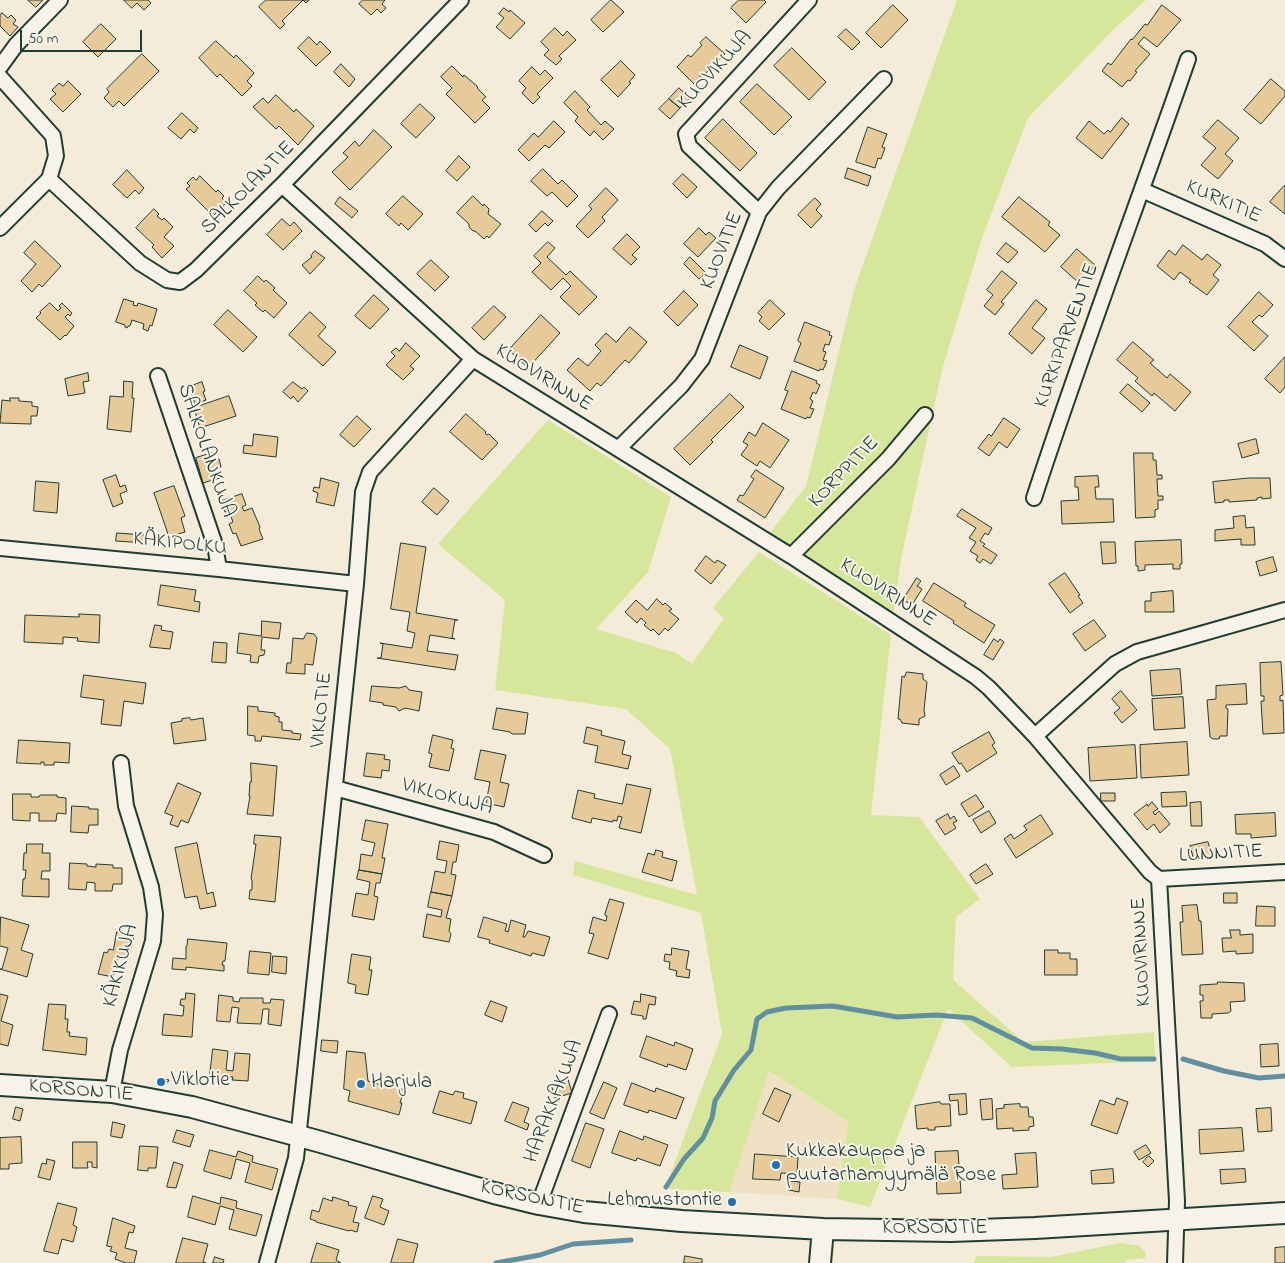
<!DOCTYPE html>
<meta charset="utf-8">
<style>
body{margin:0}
#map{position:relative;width:1285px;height:1263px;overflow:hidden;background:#f4ebd8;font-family:"Indie Flower",sans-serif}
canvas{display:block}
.scale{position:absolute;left:20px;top:30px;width:122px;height:22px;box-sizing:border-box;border:2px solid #1f3d34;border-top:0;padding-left:6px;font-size:15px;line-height:18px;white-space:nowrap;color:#1f3d34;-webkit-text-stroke:4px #f7f3e8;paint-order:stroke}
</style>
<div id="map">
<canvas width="1285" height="1263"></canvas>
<div class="scale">50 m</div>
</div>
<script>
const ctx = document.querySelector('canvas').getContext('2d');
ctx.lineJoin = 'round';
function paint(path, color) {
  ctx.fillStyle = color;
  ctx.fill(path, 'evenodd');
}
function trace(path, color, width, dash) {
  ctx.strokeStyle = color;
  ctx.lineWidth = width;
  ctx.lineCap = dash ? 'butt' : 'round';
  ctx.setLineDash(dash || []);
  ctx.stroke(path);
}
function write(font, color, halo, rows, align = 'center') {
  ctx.font = font + ' "Indie Flower",sans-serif';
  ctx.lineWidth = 4;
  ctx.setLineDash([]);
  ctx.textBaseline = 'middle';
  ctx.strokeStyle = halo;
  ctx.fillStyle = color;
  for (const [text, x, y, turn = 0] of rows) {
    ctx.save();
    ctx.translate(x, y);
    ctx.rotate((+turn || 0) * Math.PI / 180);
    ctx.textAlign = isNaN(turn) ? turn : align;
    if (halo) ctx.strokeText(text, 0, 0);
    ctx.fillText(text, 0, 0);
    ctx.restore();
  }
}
const built = new Path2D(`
 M768 1071 848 1122 837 1199 729 1192Z`);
const green = new Path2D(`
 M957 0H1146L1115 28 1028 118 982 238 942 370 901 559 893 616 769 534 806 486 854 290Z
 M548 420 671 497 648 572 596 629 676 653 692 664 724 618 713 608 759 552 891 635 871 815 919 817 980 899 956 917 953 980 1024 1042 1154 1032 1155 1061 1012 1067 948 1009 870 1207 837 1199 848 1122 769 1071 729 1192 665 1189 722 1034 701 913 573 875 575 861 697 895 670 749 626 709 495 690 505 600 438 544Z
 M1120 1243 1140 1246 1146 1253 1145 1258 1127 1260 1124 1263H974L976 1256 1051 1257Z`);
const stream = new Path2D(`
 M1183 1059 1224 1071 1259 1078 1285 1076
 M666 1187 684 1159 703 1138 712 1118 715 1101 734 1070 751 1050 757 1019 767 1012 786 1008 833 1006 897 1017 936 1015 972 1018 1032 1048 1062 1049 1095 1053 1121 1059H1154
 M496 1263 540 1255 573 1244 631 1240`);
const building = new Path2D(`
 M28 0H43L36 7Z
 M124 0H148L151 3 144 10 137 3 132 8Z
 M266 0H309L306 3 303 0 282 21 285 24 280 29 259 7Z
 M363 0H385L382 4 386 8 381 13 377 9 371 15 359 4Z
 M611 0 624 12 603 32 591 20Z
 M739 0H764L766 2 746 23 731 8Z
 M893 5 908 20 881 48 866 33Z
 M1162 5 1181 20 1157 47 1144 37 1138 44 1150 54 1135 71 1137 72 1130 81 1128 80 1122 87 1102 71 1108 63 1111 65 1131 39 1132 40 1145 24 1147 25Z
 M504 8 509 12 510 10 525 23 510 39 496 27 504 18 499 14Z
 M2 13 8 18 11 15 16 20 13 24 18 27 10 36 0 26V16Z
 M101 24 116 39 98 57 83 42Z
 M555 28 563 36 567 31 576 40 559 56 562 59 556 65 544 55 549 50 541 42Z
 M846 29 860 42 852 50 838 37Z
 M309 37 317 45 320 41 331 52 316 66 298 48Z
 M706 37 725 54 705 74 703 72 700 76 701 78 695 85 677 67 688 55 691 57 702 45 700 43Z
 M216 41 234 58 236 55 254 73 247 81 252 86 242 96 220 74 217 77 199 58Z
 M792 48 826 82 809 100 774 66Z
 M142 54 159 71 124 106 119 101 113 107 104 98 109 92 107 89Z
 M621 61 635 75 629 82 631 83 618 97 601 80Z
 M341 64 355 79 349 87 334 72Z
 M452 66 463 77 464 75 477 86 478 89 486 97 482 100 490 108 475 123 446 94 452 88 441 77Z
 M532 67 540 75 545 70 553 78 537 94 540 97 533 104 522 93 526 88 519 81Z
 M1271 79 1285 91V96L1261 124 1244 110Z
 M68 81 81 94 63 112 50 99 56 94 52 90 59 83 63 86Z
 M757 84 792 117 774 135 740 102Z
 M679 88 690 98 680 108 669 99Z
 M575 91 590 107 587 110 601 125 605 121 614 129 603 140 594 131 590 136 575 121 578 117 564 103Z
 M276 95 294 112 296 109 314 126 298 145 279 126 276 129 253 107 263 98 268 103Z
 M669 99 680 108 670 119 659 109Z
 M420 104 435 118 416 138 401 124Z
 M182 113 198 128 194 133 190 129 181 139 168 128Z
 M1122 118 1129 124 1102 159 1076 138 1089 121 1104 134 1108 130 1110 132Z
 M723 119 757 153 740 171 705 138Z
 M1218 120 1239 138 1225 154 1233 161 1218 179 1201 165 1216 148 1203 137Z
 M554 121 565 132 549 148 545 145 529 161 518 150 534 133 538 137Z
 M868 127 887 134 882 147 885 148 881 159 878 158 875 168 856 162Z
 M374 130 392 147 350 190 332 172 348 157 343 153 355 141 359 146Z
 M459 156 470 167 457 181 446 171Z
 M848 168 871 176 868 186 845 178Z
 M543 169 558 184 562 180 578 196 567 207 552 192 547 196 531 181Z
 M127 170 144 188 139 194 135 190 127 198 113 185Z
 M683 174 697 187 687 198 673 184Z
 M200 176 216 192 218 190 224 196 222 198 226 203 213 216 186 189 190 186 187 183 193 177 196 180Z
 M1284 186H1285V214L1270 202Z
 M606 188 618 200 602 217 605 221 588 238 576 226 592 209 589 206Z
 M403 196 423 214 408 230 401 223 399 226 386 214Z
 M473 196 483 206 484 204 489 209 488 214 501 224 489 238 487 236 484 239 475 231H473L469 227V224L457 213Z
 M340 197 358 211 352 218 335 204Z
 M1019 197 1050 222 1048 225 1060 235 1045 252 1002 217Z
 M815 198 821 204 816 210 822 216 811 228 798 215Z
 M154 209 159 214 157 216 162 220 164 218 173 227 164 237 174 246 162 258 152 247 154 245 136 228Z
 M542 211 553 221 548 226 545 223 536 232 529 225Z
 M282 219 290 226 294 222 302 231 283 250 267 235Z
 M699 228 706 235 709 232 716 238 698 257 684 244Z
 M627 234 640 247 632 255 637 259 631 265 613 249Z
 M35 241 61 266 42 287 39 284 32 292 21 281 36 264 24 253Z
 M548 242 555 248 547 257 566 275 570 271 597 297 579 315 560 297 571 286 563 278 551 290 532 272 541 263 534 256Z
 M1006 243 1018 252 1008 263 997 254Z
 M1183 245 1202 260 1207 254 1221 265 1213 275 1219 280 1207 295 1189 282 1191 280 1180 272 1174 280 1157 266 1169 250 1175 255Z
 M1077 249 1095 265 1079 283 1061 267Z
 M315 251 325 258 310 274 302 265 312 257 311 256Z
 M690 257 706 273 699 279 684 264Z
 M431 260 449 277 435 291 417 274Z
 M1002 271 1017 283 1001 302 1004 304 995 315 984 306 993 295 987 290Z
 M258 276 264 282 266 280 275 288 273 290 287 303 274 318 265 310 263 312 255 305 257 303 244 291Z
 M684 291 698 305 678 326 664 312Z
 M1259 292 1273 305 1262 317 1259 315 1252 322 1268 336 1254 351 1228 327Z
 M374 295 389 309 370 329 355 316Z
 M124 299 134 302 133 305 137 306 138 303 157 309 152 326 150 325 148 331 143 329 144 324 132 320 130 326H128L127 328 125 327V325L116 322Z
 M770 300 785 314 769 330 759 321 762 317 758 313Z
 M1036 300 1047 309 1032 328 1045 338 1032 354 1009 334Z
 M50 303 58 311 61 308 59 306 62 303 72 313 70 316 68 314 65 317 74 326 66 336 65 335 60 340 36 318 41 313 40 312Z
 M494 306 506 317 484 340 472 328Z
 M228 310 257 337 243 352 214 325Z
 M310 312 326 327 318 336 336 352 323 366 289 335Z
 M541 315 560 333 528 368 509 350Z
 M805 322 830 332 829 335 832 336 829 345 825 344 823 351 826 352 823 360 827 361 823 370 820 369 819 371 794 361 801 343 798 341Z
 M630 327 647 342 629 363 625 360 601 386 597 383 590 391 567 370 578 358 588 366 601 351 595 345 606 333 616 342Z
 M1133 342 1154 360 1150 363 1167 378 1170 374 1191 392 1175 411 1154 393 1152 396 1135 381 1138 378 1117 360Z
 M406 343 420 356 410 366 414 369 403 380 386 365 395 356 391 352 396 348 399 351Z
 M740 345 768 357 760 379 731 367Z
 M1285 357V387L1280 393 1265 379Z
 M792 371 817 381 816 383 820 385 816 394 813 392 810 399 813 401 810 408 814 409 810 418 807 417 806 419 781 409 788 391 785 390Z
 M88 373 89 381 83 382 85 393 68 396 65 379Z
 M124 381 133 382 132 398H134L131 432 107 429 110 396 123 397Z
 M202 382 205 391 203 392 206 400 195 404 189 387Z
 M293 382 302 389 304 387 308 391 298 402 293 396 291 399 283 392Z
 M1128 384 1150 403 1142 412 1120 393Z
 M730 394 744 407 711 440 713 442 690 465 674 449Z
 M229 396 236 416 200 428 194 408Z
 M10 398H19V401L32 402V406L38 407 37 416H31V424L0 423 2 400 10 401Z
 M466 414 486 432 485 433 487 435 489 434 498 443 482 460 450 432Z
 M357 416 371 429 354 447 340 435Z
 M1004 418 1020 429 1007 448 999 442 989 456 978 448 989 434 991 436Z
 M763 423 789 440 770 468 760 461 757 466 741 455 748 445 743 442 749 432 755 436Z
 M254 434 278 437 276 457 243 453 244 445 252 446Z
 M1256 439 1259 453 1242 458 1238 444Z
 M212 453 214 460 219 459 221 467 217 468 220 478 203 483 196 458Z
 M1134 453H1153V460H1156L1157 475H1162V479H1157L1158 496H1163V500H1158V509L1155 510V517L1136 518Z
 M756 470 784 488 765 518 737 500 740 495 743 496 754 479 751 477Z
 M116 475 120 487 125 485 127 491 120 494 123 503 113 507 103 480Z
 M1098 476 1099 487H1095L1096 499H1113L1114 522 1062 524 1061 501 1079 500 1078 487H1075V477Z
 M321 478 339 483 334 506 316 502 318 493 313 491 314 487 319 488Z
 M1249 478H1270L1271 498 1262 499V497L1257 498V500L1229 502V500H1224V502L1215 503 1213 482Z
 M36 481 59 483 57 513 34 511Z
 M174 486 185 516 181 518 185 532 169 537 154 493Z
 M434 488 449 501 437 515 422 502Z
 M242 494 246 505 242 507 244 511 252 508 260 527 259 529 263 539 241 546 236 533 233 534 229 524 233 522 229 511 225 512 222 501Z
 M962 509 992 528 988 535 985 533 980 541 985 544 983 546 997 555 991 564 983 559 980 563 976 560 978 556 970 551 976 542 969 538 976 528 957 516Z
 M1245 516 1246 528 1254 527 1255 545H1241V539L1215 541V530L1234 528 1233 517Z
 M117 533 146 535 145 543 116 541Z
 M1181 540 1182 564H1180V569H1173V564L1145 565V570L1138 571V566H1136L1135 542Z
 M1101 542H1115L1116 563 1103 564Z
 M401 543 426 547 416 613 458 620H455L452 638 455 639 430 635 427 651 458 655 455 670 377 658H381L383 644 380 643 412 648 415 633 407 631 410 612 391 609Z
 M706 556 715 563 717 560 726 565 711 584 695 571Z
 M1273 557 1277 571 1260 576 1256 562Z
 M1065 573 1080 595 1078 596 1083 603 1070 613 1049 584Z
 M917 578 921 581 917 586 922 589 912 605 903 600Z
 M934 583 966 603 964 606 995 625 984 643 953 623 954 621 923 601Z
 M161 585 196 590 194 601 200 602 199 612 158 605Z
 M1173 591 1174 612H1145V601H1151V593Z
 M657 599 663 605 665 603 672 609 669 611 679 619 668 631 665 628 659 635 653 629 651 631 644 625 646 623 641 618 637 623 625 612 636 600 647 610Z
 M79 614 100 615 99 643 77 641 78 638 63 637V644L24 642 25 615 79 617Z
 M1094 620 1106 636 1085 651 1073 634Z
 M262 621 281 623 279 639 262 637 261 650H265L264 655 259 656 258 663 250 662 251 655 237 653 239 633 261 636Z
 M155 625 162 626 161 630 173 632 170 649 150 647Z
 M307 633 314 634 317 638 313 665 305 664V674L286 673 287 663H291L293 638 303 639Z
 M994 639 998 642 1000 639 1004 642 993 660 984 655Z
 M214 642 227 643 226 663 212 662Z
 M1281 662 1283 695 1280 696V701L1283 700 1284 733 1263 734 1261 701H1264V696H1261L1260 663Z
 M1180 669 1182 694 1152 696 1150 671Z
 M907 672 923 674V679L927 682 924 710 925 716 919 719V725L902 723 900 719H898L902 676 904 677Z
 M84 675 146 683 143 704 124 701 121 726 101 724 104 700 81 697Z
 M1246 684 1247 704 1226 705V708L1228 709 1227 736H1220L1219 739H1213L1210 737 1207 700 1216 699V686Z
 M372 686 399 688 406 686 409 690 422 692 419 711 405 708 399 711 396 707 383 705V703L370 701Z
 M1121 691 1137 710 1122 723 1114 713 1120 708 1112 699Z
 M1183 697 1185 728 1154 730 1152 699Z
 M248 706 258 707V711L275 713V716L279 717V722H282V730L292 731V733L301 734 300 740 262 736 261 741H255V736L248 735Z
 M497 708 528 713 525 734H512L510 732 493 729Z
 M190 718 191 720 203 718 206 740 174 744 171 723 182 721V719Z
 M587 727 602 731 601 735 625 741 622 754 631 756 628 769 595 762 598 746 584 743Z
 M989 732 995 743 992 745 997 753 967 772 961 763 959 764 952 753Z
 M433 735 453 740 451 748 454 749 449 771 429 767 432 754 429 753Z
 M19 740 70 743 69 763 54 762V765H44V762H41V764L17 763Z
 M1187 742 1189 775 1141 778 1140 745Z
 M1135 745 1137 778 1090 781 1088 748Z
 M481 750 506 755 500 782 509 784 504 807 486 803 490 782 475 779Z
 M367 753 385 755 384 759 390 760 389 771 382 770 381 778 364 776Z
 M251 763 277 766 273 816 247 814 250 796H249L250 782H251Z
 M954 766 960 776 946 785 940 775Z
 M178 783 201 793 188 823 181 820 178 827 170 824 173 816 165 813Z
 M627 784 651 789 641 833 619 828 622 817 618 816 617 821 613 820V822L592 818 591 823 572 818 578 790 595 794 594 798 622 804Z
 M1186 792 1187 806 1162 807 1161 793Z
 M1101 793H1115V801H1101Z
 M13 794H31V797H39L40 795H57V797L66 798V814L57 813 56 821H39V813H30V821L13 820Z
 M976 795 984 807 969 817 961 804Z
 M1152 802 1158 809 1153 812 1155 815 1159 811 1170 824 1160 833 1154 824 1147 830 1134 814 1147 804 1148 806Z
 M1201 802 1202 826H1191L1190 803Z
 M72 806 89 807V809H98V825H89L88 833 71 832Z
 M989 811 996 823 981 833 973 820Z
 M1275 813 1276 836 1251 838V834H1236L1235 815Z
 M948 814 950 819 954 816 957 821 953 823 956 828 945 835 936 821Z
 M1041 815 1053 834 1016 858 1004 839 1011 834 1014 839 1027 830 1024 826Z
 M366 820 388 824 382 858H385L382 874 359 870 361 854 372 856 375 843 362 840Z
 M255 835 281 837 275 902 249 899 250 890H252V880L251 879 256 844H254Z
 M440 841 459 845 456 862H453L451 874 456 875 452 896 431 892 435 871 445 873 447 861 437 859Z
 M1208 842 1212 856 1194 861 1190 846Z
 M197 843 207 894 213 892 216 906 200 909 197 896 185 898 175 848Z
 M27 844H43L42 853H50V871H42L41 879H49V897L22 896 23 879H25L26 870H23L24 853H26Z
 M656 850 663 852 662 857 677 861 672 881 642 872 648 853 654 855Z
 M70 863 87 864V866L96 867V864L113 865V868H122V884H113L112 891H95V883L87 882 86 890 69 889Z
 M986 864 993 874 976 884 970 875Z
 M359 870 382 874 380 883H376L374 896 378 897 374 920 352 916 356 893 368 895 370 882 357 879Z
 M431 892 452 896 446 918 451 919 449 931 451 934 449 942 423 937 427 914 441 917 442 910 428 907Z
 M1224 893H1237V903H1224Z
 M610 899 624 903 608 959 588 953 594 934 589 933 593 917 606 921 607 916 605 915Z
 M1197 905 1199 921H1201L1203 954 1182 955 1180 922H1183L1182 906Z
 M1257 906 1275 907V926H1256Z
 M1 917 29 925 21 950 33 954 27 977 0 969H2L8 948 0 946Z
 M484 917 507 924 505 931 508 932 511 920 526 925 523 937H525L528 931 550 937 544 956 532 953 531 956 489 943 490 940 478 937Z
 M1230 930H1240V935L1253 934V953L1236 954V951L1223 952 1222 938H1231Z
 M117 932 134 936 128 959 118 956 113 977 98 974 104 952 107 953 109 949 113 950Z
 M188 939 227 943 225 961H223L222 965H224V971L186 967V970L172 969 173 958 186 959V947L187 945Z
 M672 948 689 951 686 969 690 970 689 978 676 976 677 971 669 969 670 962 664 961 665 954 671 955Z
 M1045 950H1058V953H1070V959H1077V975H1045Z
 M250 951 271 953 269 975 248 973Z
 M352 954 371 957 369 970H372L368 995 355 993 356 985 348 983Z
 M273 956 287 957 286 974 272 972Z
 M1218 982 1244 983 1245 1001 1230 1002 1231 1011 1228 1013 1212 1014V1018H1201L1200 1001H1203V995H1200V985L1217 984Z
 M186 993 195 994 192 1037 162 1035 164 1014 183 1016 184 1006 180 1005 181 999H185Z
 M0 994 8 996 1 1021 13 1025 8 1046 0 1044Z
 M641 994 656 997 655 1005 649 1004 646 1019H643V1016L631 1014 634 1001 640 1002Z
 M219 995 233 997V1001L239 1002 240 998H263V1003H270L271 999 284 1000 281 1026 268 1024 269 1009H263L261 1024 237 1023 239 1008 232 1007 230 1022 217 1021Z
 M491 1001 507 1007 502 1022 485 1015Z
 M49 1004 66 1005 65 1019H68L67 1032H70L69 1036 87 1038 86 1055 43 1050Z
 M647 1036 674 1046 675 1042 693 1049 686 1070 668 1064 667 1067 640 1057Z
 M322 1040 338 1041 337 1053 321 1051Z
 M1278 1044 1279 1066 1261 1067 1260 1045Z
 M213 1049 228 1051 226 1070 233 1071 235 1053 250 1054 248 1081 232 1080 233 1077 210 1076Z
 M347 1051 365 1053 368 1081 381 1085 382 1082 404 1090 400 1103H402L399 1115 348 1101 350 1091 344 1089Z
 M159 1078 169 1080 168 1082 158 1081Z
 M568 1079 572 1093 555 1098 551 1084Z
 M604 1082 617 1088 604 1119 590 1113Z
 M632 1083 655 1092 656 1088 684 1098 676 1119 649 1110 648 1113 624 1105Z
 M775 1088 791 1095 779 1122 763 1114Z
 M440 1091 453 1095 455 1091 464 1093 463 1098 477 1102 471 1124 433 1113Z
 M966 1094 967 1114 959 1115 958 1100 950 1101 949 1095Z
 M1117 1098 1128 1102 1117 1134 1091 1125 1100 1100 1114 1105Z
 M992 1099 993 1119 982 1120 980 1100Z
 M513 1102 529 1108 524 1122 529 1124 527 1130 505 1121Z
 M940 1102 941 1104H950L951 1126 935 1127V1130H928V1128L917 1129 915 1106Z
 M1020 1104V1107H1028L1029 1117H1033L1034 1126 1029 1127V1130L1013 1131V1128L997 1129 996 1109 1004 1108V1105Z
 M16 1107 23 1109 20 1121 13 1119Z
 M1271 1108 1272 1131 1258 1132 1256 1109Z
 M113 1122 125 1125 122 1138 111 1136Z
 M586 1123 604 1129 590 1168 572 1161Z
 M1242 1128 1244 1151 1200 1154 1199 1130Z
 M177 1130 194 1135 190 1147 173 1142Z
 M620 1131 643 1140 644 1136 668 1145 660 1166 637 1158 636 1161 612 1153Z
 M21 1137 22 1163 9 1164V1169H0V1138Z
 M73 1142H97V1168L92 1167V1162H87L88 1168H73Z
 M1146 1145 1151 1153 1139 1160 1134 1152Z
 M140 1146 158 1147 156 1168H148V1171L138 1170Z
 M210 1150 236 1157 238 1151 253 1156 252 1162 278 1169 272 1190 245 1182 250 1163 236 1159 231 1179 204 1171Z
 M958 1151 961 1193 937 1194 935 1152Z
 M1036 1153 1038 1187 1003 1189 1002 1175 1017 1174 1015 1154Z
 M755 1154 798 1157 797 1174 781 1173 780 1180 753 1179Z
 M1149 1156 1154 1161 1148 1167 1143 1162Z
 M47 1159 55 1161 50 1180 38 1177 42 1163 46 1164Z
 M174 1162 183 1165 176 1188 167 1187Z
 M1113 1169 1114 1183 1092 1184 1091 1171Z
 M1245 1169 1246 1182 1221 1184 1220 1170Z
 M790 1181 800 1182 799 1192 789 1190Z
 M193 1196 220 1204 221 1197 237 1201 236 1208 262 1215 256 1236 229 1229 234 1210 220 1206 215 1225 188 1217Z
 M373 1196 383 1199 380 1207 389 1211 384 1225 365 1218Z
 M333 1197 349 1202 348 1205 357 1207 353 1222 359 1223 357 1232 350 1230 349 1231 316 1222V1221L310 1219 312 1210 319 1212 323 1198 332 1201Z
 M58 1203 77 1208 73 1225 77 1227 73 1242 62 1239 58 1254 44 1251Z
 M113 1218 135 1226 133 1233 129 1232 125 1248 137 1251 134 1263H126L115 1259 117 1253 110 1251 112 1247 107 1246Z
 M183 1238 208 1244 203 1262 206 1263H176Z
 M398 1239 418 1244 413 1263H391Z
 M317 1243 339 1250 336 1260 341 1263H311Z
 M1285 1247V1263H1275V1248Z
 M685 1256 702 1259V1263H684Z
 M215 1257 224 1260 223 1263H213Z`);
const street = new Path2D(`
 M0 67 16 45 60 0
 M0 77 53 136 56 156 49 179 0 228
 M49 179 140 263 167 280 180 282 196 270 282 185 461 0
 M282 185 473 359 791 556 976 677 989 688 1035 736 1150 872 1159 879 1177 1201 1175 1263
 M1142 190 1265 244 1285 259
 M759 212 689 146 686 134 809 0
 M158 376 215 545 219 569
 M618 449 681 386 702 359 759 212 778 188 884 79
 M1034 498C1082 350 1137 206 1188 59
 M0 548 219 569 356 584
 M791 556 888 459 925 415
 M1035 736 1115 664 1137 652 1285 610
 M335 788 494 832 544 855
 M1159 879 1285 872
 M112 1092 120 1050 153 941 155 914 151 887 126 806 121 763
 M539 1204 609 1014
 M267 1263 296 1158 356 584 363 492 370 472 473 359`);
const secondary = new Path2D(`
 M0 1085 112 1092 192 1107 321 1142 494 1193 539 1204 584 1212 682 1221 823 1229 951 1231 1035 1228 1285 1213
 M820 1263 823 1229`);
const markers = [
 [161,1082,5,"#1f6fb2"],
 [361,1084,5,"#1f6fb2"],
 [776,1165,5,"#1f6fb2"],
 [732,1202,5,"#1f6fb2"]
];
const streetNames = [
 ["KUOVIKUJA",716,71,-47],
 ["SALKOLANTIE",249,189,-45],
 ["KURKITIE",1223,203,24],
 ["KUOVITIE",723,251,-68],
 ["KURKIPARVENTIE",1068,336,-70],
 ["KUOVIRINNE",543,379,32],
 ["SALKOLANKUJA",205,451,71],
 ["KORPPITIE",845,473,-46],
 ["KÄKIPOLKU",180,545,6],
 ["KUOVIRINNE",887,594,33],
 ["VIKLOTIE",323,710,-84],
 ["VIKLOKUJA",447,798,15],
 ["LUNNITIE",1221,855,-3],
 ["KUOVIRINNE",1143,952,-93],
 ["KÄKIKUJA",122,966,-75],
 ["KORSONTIE",81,1092,5],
 ["HARAKKAKUJA",555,1102,-69],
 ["KORSONTIE",532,1199,12],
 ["KORSONTIE",935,1230]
];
const poiNames = [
 ["Viklotie",171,1082],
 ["Harjula",371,1084],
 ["Kukkakauppa ja",786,1153],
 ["puutarhamyymälä Rose",786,1177],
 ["Lehmustontie",722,1202,"right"]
];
paint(built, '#f0e1c5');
paint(green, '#d6e79b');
trace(stream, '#5f8fa1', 5);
paint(building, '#e6ca9a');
trace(building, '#1f3d34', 1);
trace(street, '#1f3d34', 18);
trace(secondary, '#1f3d34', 24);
trace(street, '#f7f3e8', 14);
trace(secondary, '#f7f3e8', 20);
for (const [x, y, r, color] of markers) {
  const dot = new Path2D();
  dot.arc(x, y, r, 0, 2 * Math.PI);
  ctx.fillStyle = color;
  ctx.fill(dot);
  trace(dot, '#f7f3e8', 2);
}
write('21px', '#1f3d34', '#f7f3e8', streetNames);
write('21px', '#1f3d34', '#f7f3e8', poiNames, 'left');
</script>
